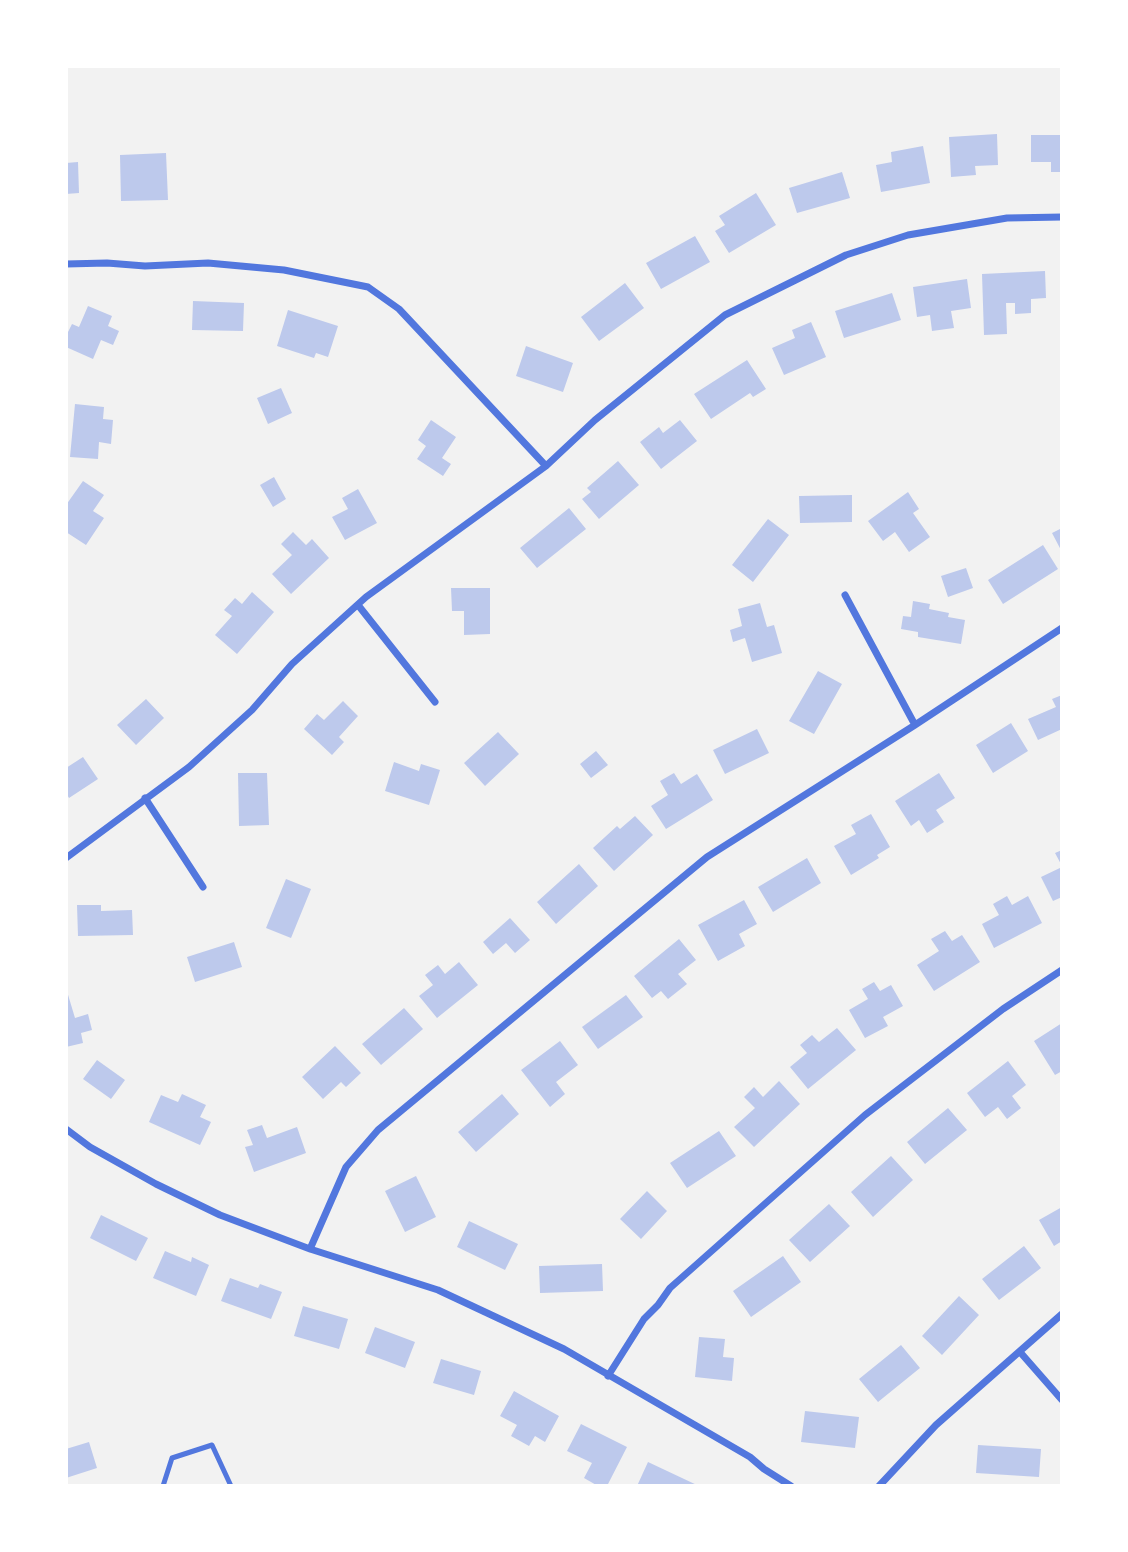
<!DOCTYPE html>
<style>
body{margin:0}
#map{position:relative;width:1128px;height:1552px;overflow:hidden;background:#f2f2f2;font-family:"Asap Condensed",sans-serif}
canvas{display:block}
.frame{position:absolute;inset:0;border:68px solid #fff;pointer-events:none}
</style>
<div id="map">
<canvas width="1128" height="1552"></canvas>
<div class="frame"></div>
</div>
<script>
const ctx = document.querySelector('canvas').getContext('2d');
ctx.lineJoin = 'round';
function paint(path, color) {
  ctx.fillStyle = color;
  ctx.fill(path, 'evenodd');
}
function trace(path, color, width, dash) {
  ctx.strokeStyle = color;
  ctx.lineWidth = width;
  ctx.lineCap = dash ? 'butt' : 'round';
  ctx.setLineDash(dash || []);
  ctx.stroke(path);
}
const building = new Path2D(`
 M997 134 998 165 975 166 976 175 951 177 949 137Z
 M1031 135H1062V172H1051V162H1031Z
 M923 146 930 183 881 192 876 165 892 162 891 152Z
 M166 153 168 200 121 201 120 155Z
 M78 162 79 193 66 194V163Z
 M842 172 850 198 797 213 789 188Z
 M756 193 776 225 729 253 715 231 725 225 719 216Z
 M695 236 710 262 661 289 646 263Z
 M1045 271 1046 298 1031 299V313L1015 314V303H1006L1007 334 984 335 982 274Z
 M967 279 971 308 951 311 954 328 932 331 930 315 917 317 913 287Z
 M625 283 644 308 599 341 581 317Z
 M892 293 901 320 844 338 835 311Z
 M193 301 244 303 243 331 192 330Z
 M88 306 112 316 108 326 119 331 113 345 101 340 93 359 66 347V336L72 324 79 327Z
 M288 310 338 326 328 357 316 353 314 358 277 346Z
 M811 322 826 357 784 375 772 348 795 338 792 330Z
 M526 346 573 363 563 392 516 376Z
 M747 360 766 389 753 397 750 393 711 419 694 394Z
 M281 388 292 413 268 424 257 398Z
 M75 404 104 407 103 419 113 420 111 444 99 442 98 459 70 457Z
 M431 420 456 437 442 458 451 464 443 476 417 459 426 446 418 440Z
 M680 420 697 441 661 469 640 442 659 427 663 433Z
 M618 461 639 485 599 519 582 499 591 492 587 488Z
 M274 477 286 499 273 507 260 485Z
 M83 481 104 495 93 511 104 518 86 545 66 532V505Z
 M358 489 377 523 345 540 332 517 348 509 342 498Z
 M908 492 919 509 913 513 930 537 909 552 895 532 883 541 868 521Z
 M852 495V522L800 523 799 496Z
 M569 508 586 529 537 568 520 548Z
 M768 519 789 535 753 582 732 565Z
 M1062 528V552L1052 533Z
 M293 532 306 545 312 539 329 558 291 594 272 574 292 555 281 544Z
 M1043 545 1058 569 1003 604 988 580Z
 M966 568 973 588 948 597 941 576Z
 M451 588H490V634L464 635V611H452Z
 M252 592 274 612 237 654 215 635 232 616 224 610 235 598 242 604Z
 M913 601 930 604 929 609 949 613 948 617 965 620 961 644 918 637V632L901 629 903 616 911 617Z
 M760 603 767 627 774 625 782 653 752 662 745 638 733 642 730 630 742 626 738 609Z
 M818 671 842 684 814 734 789 721Z
 M1062 695V729L1038 740 1028 719 1056 707 1052 699Z
 M146 699 164 718 136 745 117 725Z
 M343 701 358 716 339 737 344 742 332 755 304 729 317 714 324 720Z
 M1011 723 1028 751 993 773 976 745Z
 M757 729 769 753 725 774 713 750Z
 M498 732 519 754 485 786 464 763Z
 M596 751 608 765 591 778 580 764Z
 M83 757 98 779 69 798 66 793V768Z
 M394 762 419 771 421 764 440 770 429 805 385 791Z
 M238 773H267L269 825 239 826Z
 M674 773 681 784 697 774 713 800 666 829 651 806 668 795 660 781Z
 M939 773 955 798 936 810 944 822 927 833 919 820 911 826 895 801Z
 M871 814 890 847 877 855 879 858 851 875 834 846 856 834 851 825Z
 M635 816 653 835 614 871 593 848 617 826 620 829Z
 M1062 850V866L1055 853Z
 M807 858 821 883 773 912 758 887Z
 M579 864 598 886 556 924 537 902Z
 M1062 867V897L1053 901 1041 877Z
 M286 879 311 889 291 938 266 928Z
 M1007 896 1012 905 1028 896 1042 923 994 948 982 924 999 915 993 904Z
 M744 900 757 924 739 934 745 946 718 961 698 925Z
 M77 905H101V911L132 910 133 935 78 936Z
 M510 918 530 940 515 953 506 943 493 954 483 942Z
 M945 931 952 941 962 935 980 962 934 991 917 965 939 951 931 939Z
 M679 939 696 960 678 974 687 984 668 999 661 991 652 998 634 976Z
 M234 942 242 967 195 982 187 957Z
 M459 962 478 985 437 1018 419 996 433 985 425 975 438 965 445 974Z
 M874 982 880 991 891 985 903 1006 883 1017 888 1026 865 1038 849 1010 868 999 862 989Z
 M66 988 75 1018 88 1014 92 1030 81 1033 83 1043 66 1047Z
 M626 995 643 1017 598 1049 582 1027Z
 M404 1008 423 1029 381 1065 362 1044Z
 M1062 1023V1071L1055 1075 1034 1041Z
 M837 1028 856 1050 808 1089 790 1067 807 1053 800 1045 812 1035 819 1042Z
 M560 1041 578 1065 556 1082 565 1094 550 1107 521 1070Z
 M335 1046 361 1073 346 1087 341 1082 323 1099 302 1077Z
 M97 1060 125 1080 111 1099 83 1079Z
 M1008 1061 1026 1085 1012 1096 1021 1108 1007 1119 998 1107 985 1117 967 1093Z
 M779 1081 800 1104 754 1147 734 1127 755 1108 744 1097 754 1087 763 1097Z
 M182 1094 206 1105 200 1117 211 1122 200 1145 149 1122 161 1095 178 1102Z
 M502 1094 519 1114 476 1152 458 1132Z
 M948 1108 967 1130 925 1164 907 1142Z
 M262 1125 267 1138 297 1127 306 1153 254 1172 245 1147 253 1145 247 1130Z
 M719 1131 736 1156 687 1188 670 1163Z
 M891 1156 913 1180 873 1217 851 1192Z
 M416 1176 436 1217 405 1232 385 1191Z
 M647 1191 667 1211 641 1239 620 1219Z
 M829 1204 850 1226 810 1262 789 1240Z
 M1062 1207V1241L1054 1246 1039 1220Z
 M101 1215 148 1238 136 1261 90 1238Z
 M469 1221 518 1244 505 1270 457 1247Z
 M1024 1246 1041 1268 999 1300 982 1279Z
 M165 1251 191 1262 192 1257 209 1265 196 1296 153 1278Z
 M783 1256 801 1282 751 1317 733 1291Z
 M602 1264 603 1291 540 1293 539 1266Z
 M230 1278 258 1288 260 1284 282 1292 271 1319 221 1301Z
 M959 1296 979 1315 942 1355 922 1336Z
 M303 1306 348 1319 339 1349 294 1336Z
 M375 1327 415 1342 405 1368 365 1353Z
 M699 1337 725 1339 723 1357 734 1358 732 1381 695 1377Z
 M901 1345 920 1368 878 1402 859 1379Z
 M441 1359 481 1371 474 1395 433 1383Z
 M514 1391 559 1416 545 1442 535 1436 529 1446 511 1436 517 1425 500 1416Z
 M805 1411 859 1417 855 1448 801 1442Z
 M581 1424 627 1447 607 1486H598L584 1478 592 1463 567 1451Z
 M89 1442 97 1468 66 1478V1449Z
 M978 1445 1041 1449 1039 1477 976 1473Z
 M648 1462 699 1486H637Z`);
const service = new Path2D(`
 M163 1486 172 1458 212 1445 231 1486`);
const minor = new Path2D(`
 M66 264 107 263 145 266 208 263 284 270 368 287 399 309 546 466
 M845 595 915 725
 M358 605 435 702
 M145 798 203 887
 M66 858 189 767 252 710 292 664 366 597 546 466 595 420 725 315 846 255 908 235 1007 218 1062 217
 M66 1129 90 1147 156 1184 220 1215 310 1249 438 1290 564 1349 750 1457 764 1469 791 1486
 M310 1249 346 1167 378 1130 707 857 915 725 1062 628
 M1020 1352 1062 1400
 M608 1376 644 1319 658 1305 670 1288 865 1115 1003 1009 1062 970
 M879 1486 936 1425 1062 1314`);
paint(building, '#bdc9ec');
trace(service, '#5277de', 5);
trace(minor, '#5277de', 7);
</script>
